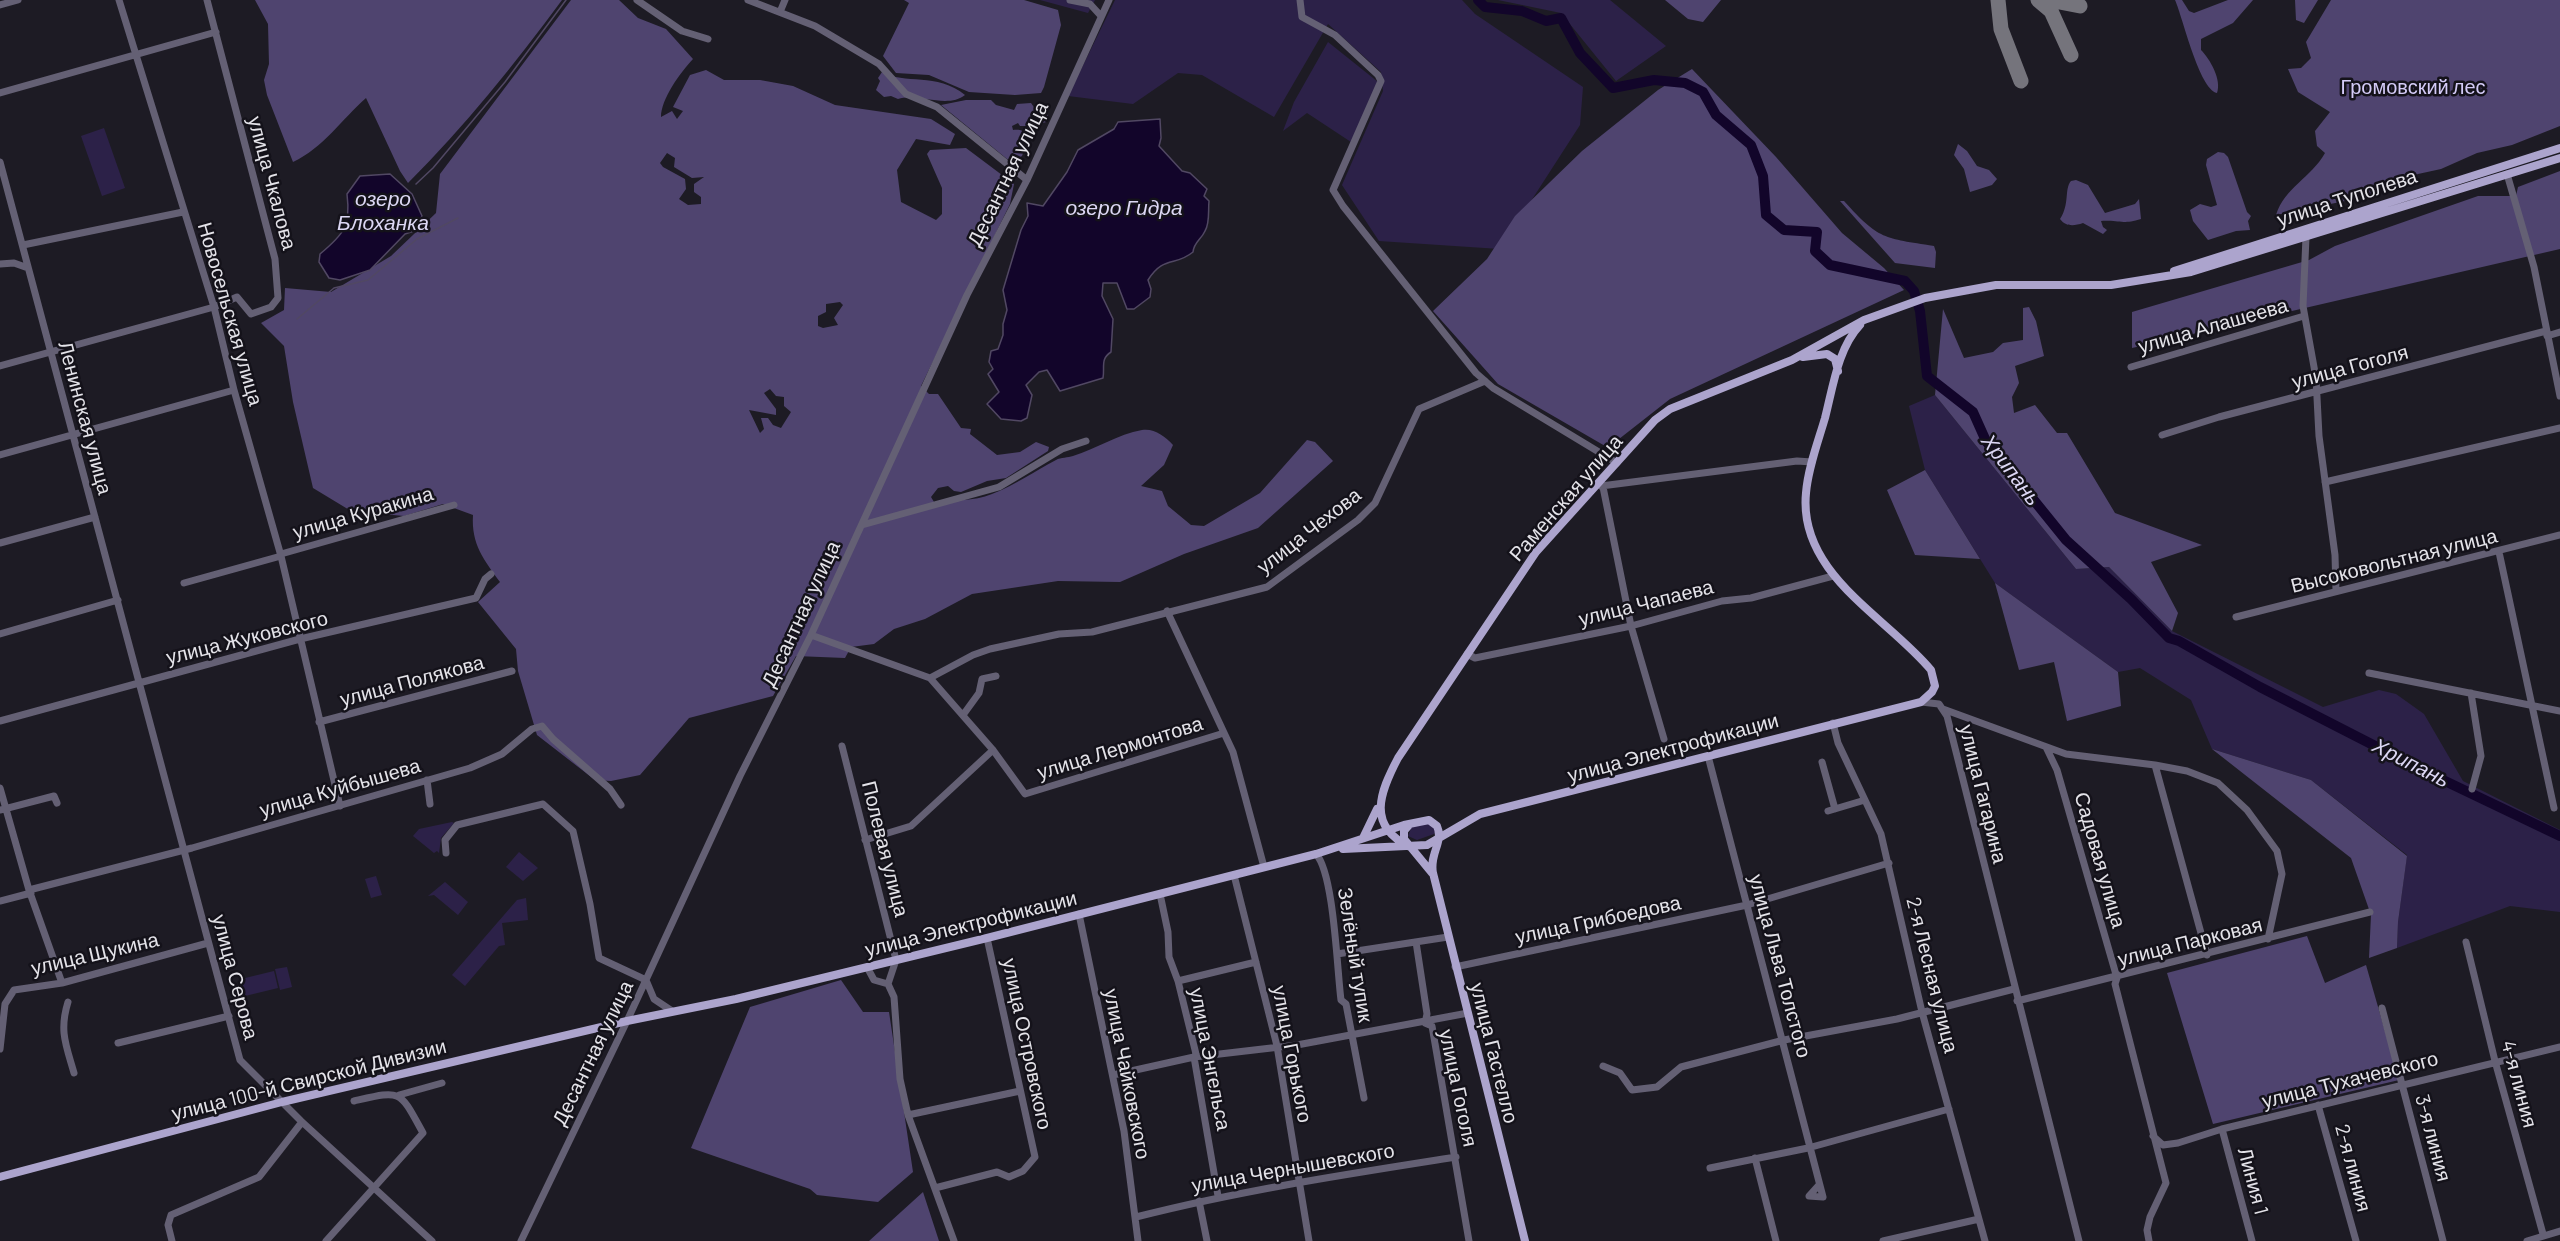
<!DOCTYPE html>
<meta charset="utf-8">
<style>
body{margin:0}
canvas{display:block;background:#1d1b24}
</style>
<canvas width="2560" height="1241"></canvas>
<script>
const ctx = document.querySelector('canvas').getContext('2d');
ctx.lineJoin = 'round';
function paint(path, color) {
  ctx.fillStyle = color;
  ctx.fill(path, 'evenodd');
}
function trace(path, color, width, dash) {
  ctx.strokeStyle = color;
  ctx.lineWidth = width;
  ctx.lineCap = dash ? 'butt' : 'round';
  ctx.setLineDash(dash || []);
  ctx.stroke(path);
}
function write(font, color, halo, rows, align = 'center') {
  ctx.font = font + ' Barlow,sans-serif';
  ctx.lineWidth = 5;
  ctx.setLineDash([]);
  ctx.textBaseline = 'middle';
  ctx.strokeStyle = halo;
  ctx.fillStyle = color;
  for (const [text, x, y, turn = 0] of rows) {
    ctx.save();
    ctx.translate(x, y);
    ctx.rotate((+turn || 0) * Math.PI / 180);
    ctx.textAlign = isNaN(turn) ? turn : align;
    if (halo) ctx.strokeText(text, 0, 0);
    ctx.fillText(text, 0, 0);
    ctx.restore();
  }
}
const green = new Path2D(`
 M1040 0H1095L1088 13Z
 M1115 0H1462L1475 14 1583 87 1580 125 1500 249 1379 241 1342 185 1383 91 1381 72 1328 24 1274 117 1202 75 1178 73 1133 104 1068 96Z
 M1498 0H1610L1666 46 1616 81 1561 13Z
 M1328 42 1378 82 1351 142 1307 113 1283 131 1294 102Z
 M104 128 125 188 102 196 81 136Z
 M1935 395 2076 569 2109 567 2172 631 2323 707 2379 690 2396 694 2424 714 2463 781 2560 830V912L2510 906 2397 948 2398 922 2407 855 2311 780 2212 749 2191 700 2140 668 2118 672 1995 583 1925 470 1909 406Z
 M452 822 454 823 441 838 439 853 437 851 434 853 413 836 419 829Z
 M1428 822 1436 831 1434 834 1417 840 1408 836 1412 826Z
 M519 852 538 868 523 881 506 867Z
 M376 876 382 895 371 898 365 879Z
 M445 882 468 902 458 915 434 895 428 896Z
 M526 898 528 920 502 923 505 945 499 946 465 986 452 975 517 900Z
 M287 967 292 987 280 990 275 969Z
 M274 971 278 988 245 996 241 979Z`);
const forest = new Path2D(`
 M255 0H562C514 65 465 126 408 183L400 171 366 98C342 119 323 148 293 162L267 95 264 80 269 64 268 24Z
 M571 0H619L638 18 666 29 693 59C680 73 661 99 661 117L672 111 677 119 683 111 673 107 690 75 706 70 724 80H760L793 86 835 105 931 119 955 134 950 145 916 139 897 170 901 202 936 220 942 214V188L927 154 930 150 966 148 1014 184 1010 204 921 386 929 394H938L961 428 971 429 970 434 997 455 1020 452 1036 442 1049 447 1048 451 1006 478 987 481 961 492 954 491 948 486 938 488 931 497 934 502C955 499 973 502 992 494 1017 484 1033 472 1056 460 1061 457 1068 458 1073 456 1096 449 1118 434 1142 430 1154 428 1165 436 1173 445L1164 465 1141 486 1162 491 1168 506 1191 525 1204 526 1260 493 1307 440 1315 442 1333 461 1258 528 1184 554 1120 582 1058 581 972 594 925 619 894 629 874 644 851 647 845 658 796 656 773 696 689 718 640 775 611 781 595 780 537 735 518 671 516 649 478 602 500 582C484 560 471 544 473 515L443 504 404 516 351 511 313 488 293 402 284 346 261 323 284 310 285 288 331 292 391 256 436 213 440 174ZM667 153 675 158 674 167 692 178 704 177 694 184V192L701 197V204L688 205 679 199 686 189 685 179 663 167 660 163ZM840 302 843 305 834 318 838 325 823 328 818 326V316L826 312V304ZM770 389 776 396 784 397V406L791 412 781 428 773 425 768 418H761L764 429 760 433 749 410 776 415V409L764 393Z
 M904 0H1024L1058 10 1061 25 1044 87 1041 93 1015 95 969 92 929 75 896 73 883 56 909 3Z
 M1665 0H1721L1703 22 1688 19Z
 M2175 0H2182L2189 11 2194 13 2228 0H2253L2233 23 2201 39V50C2210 59 2222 80 2217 93 2199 89 2183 18 2175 0Z
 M2295 0H2318L2304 23 2296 20Z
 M2331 0H2560V126L2512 145 2477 153 2441 169 2418 174 2360 198 2276 215C2285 187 2311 178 2325 153L2317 146 2315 131 2330 112 2298 92 2288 69 2301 68 2311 58 2306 42Z
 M1692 69 1776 157 1842 233 1884 268 1904 290 1670 399 1619 439 1612 450 1498 384 1433 311 1487 259 1515 216 1582 151 1658 90Z
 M882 72C904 85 937 72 965 95 948 109 918 93 898 99L891 96 884 97 876 90 880 81 878 78Z
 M966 100H991L996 105 1014 110 1017 104 1031 103 1038 113 1048 115 1046 122 1043 123 1038 118 1029 119 1027 126H1020L1018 123 1012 126 1013 130C1020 129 1028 131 1028 139L1022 156 1013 161 1007 159 941 105Z
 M1958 144 1967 151 1977 166 1989 170 1997 179 1992 185 1970 192 1964 169 1954 155Z
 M2218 152 2224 153 2228 157 2247 212 2251 216 2248 221 2250 230 2236 231 2208 240 2193 221 2190 210 2200 204 2211 207 2217 205 2206 165 2207 159Z
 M2560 171V249L2132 348V312L2309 260 2335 246 2478 196H2516L2518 187Z
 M2076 180 2088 185 2105 213 2135 204 2139 199 2141 219C2121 225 2119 220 2101 221L2103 227 2107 230 2103 234 2083 223C2074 226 2066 227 2060 219 2070 204 2064 189 2071 181Z
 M1840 201H1844C1879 240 1884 238 1934 246L1936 252 1935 268 1895 263Z
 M2029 307 2036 321 2044 356 2015 366 2019 383 2012 397 2014 413 2035 405 2057 433H2067L2115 513 2202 545 2151 562 2178 613 2172 631 2109 567 2076 569 1935 395 1943 309 1964 358 1993 352 2003 343 2023 340V308Z
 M1925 470 1980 559 1915 555 1887 490Z
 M1995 583 2118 672 2121 706 2067 721 2054 662 2019 670Z
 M2212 749 2311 780 2407 856 2398 922 2397 948 2369 958 2371 915 2351 858Z
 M2307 936 2325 983 2366 965 2399 1080 2213 1124 2167 973Z
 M841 980 863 1012H889L913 1172 878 1202 817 1195 810 1189 691 1148 750 1007Z
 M923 1192 939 1241H869Z`);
const water = new Path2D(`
 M1160 119 1161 138 1159 146 1182 171 1190 173 1207 189 1204 196 1209 201C1208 211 1210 223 1205 231 1201 240 1194 242 1193 252 1175 267 1164 255 1148 280L1151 289 1150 297 1134 309H1127L1117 283H1103L1102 296 1113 319 1111 352C1100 359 1105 367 1103 378L1060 391 1047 370 1039 372 1026 385 1032 395 1027 418 1021 421 1001 419 987 404 999 392 988 374 993 369 989 362 991 351 998 349 1003 335V324L1007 310 1003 290 1021 230 1028 216 1027 203 1043 206 1067 172 1078 150 1114 129 1118 122Z
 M390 174 412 194 422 216 414 231 405 234 370 270 340 280 329 278 319 262 320 254C344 234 351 226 347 194L360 176Z`);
const stream = new Path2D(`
 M416 184 433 168 505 82 566 0
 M297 319 334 288 368 280 417 239 458 218`);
const river = new Path2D(`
 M1478 0 1485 7 1522 11 1546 21 1561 18 1580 53 1613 88 1654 80 1685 83 1703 92 1716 115 1751 145 1763 176 1766 215 1784 230 1817 232 1815 251 1830 265 1905 281 1914 291 1920 311 1927 376 1973 412 1986 441 2066 540 2131 599 2169 638 2179 641 2260 687 2422 770 2560 836`);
const taxiway = new Path2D(`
 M1998 0 2001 29 2021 81
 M2038 0 2051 11 2071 55
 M2049 0 2080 6`);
const minor = new Path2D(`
 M119 0 214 307 234 390 281 556 340 806
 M637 0 682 31 708 39
 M748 0 815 26 879 64 906 94 937 107 1027 180
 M1070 0 1090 4 1101 16
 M1300 0 1302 17 1335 35 1378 75 1381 81 1333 190 1343 206 1476 373 1493 388 1617 463
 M0 5 18 0
 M780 12 785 0
 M0 93 216 32
 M0 162 240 1060 301 1121 432 1241
 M2507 174 2534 267 2560 396
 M2306 237 2303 306 2316 378 2319 436 2335 555 2336 591
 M23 245 183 212
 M0 264 14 263 28 268
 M2547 336 2560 332
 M0 366 214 307 237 297 251 314 271 307 278 298 275 259 207 0
 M2131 367 2304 316
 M2162 435 2219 417 2546 331
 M0 455 234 390
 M2325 482 2560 428
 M1601 486 1797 461 1812 462
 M1603 487 1631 626 1664 739
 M862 525 999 487 1062 449 1086 441
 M0 543 95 517
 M2499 552 2554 808
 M281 554 454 505
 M184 583 281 556
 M1167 611 1233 752 1264 867
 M2236 617 2560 535
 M0 634 118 600
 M811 635 930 678 973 655 990 649 1059 634 1092 632 1267 587 1358 520 1375 503 1419 409 1485 381
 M1467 654 1475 658 1631 626 1722 601 1751 598 1833 576
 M2369 673 2560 711
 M930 678 993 750 1025 794 1224 733
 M2471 693 2481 756 2472 789
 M1921 702 1939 704 1947 716 2079 1241
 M1943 709 2066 754 2155 765 2187 771 2218 783 2247 810 2277 851 2282 874 2268 939
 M963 715 979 693 982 679 996 676
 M0 721 300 639 476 598 485 579 491 574
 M319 722 512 671
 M1833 723 1838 743 1881 834 1922 1012 1985 1241
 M842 746 896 960 888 984 894 997 900 1079 908 1115 954 1241
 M2046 747 2057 770 2117 978 2115 984 2166 1183 2150 1217 2147 1230 2149 1241
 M1708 756 1823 1197 1809 1196 1818 1186
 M1822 762 1835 809
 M2155 765 2207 955
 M427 780 430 804
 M0 788 29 890 62 983
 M0 810 54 796 57 803
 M1828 811 1865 800
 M865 840 911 826 993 750
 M446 853 445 840 457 825 543 804 573 831 590 904 599 958 646 980 654 999 672 1011
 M1316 854C1334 873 1337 970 1341 1000L1346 1004 1364 1098
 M1234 875 1277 1046 1309 1241
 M29 890 192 848 470 768 502 754 532 729 542 726 553 739 610 789 621 805
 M1160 894 1168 932 1169 957 1178 981 1196 1054 1194 1057 1218 1196
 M0 901 31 893
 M1079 914 1124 1131 1138 1241
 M1416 942 1427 1014 1425 1023 1432 1026 1469 1241
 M2466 942 2495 1061 2543 1234
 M1337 954 1448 937
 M867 967 874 980 888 984
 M1455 967 1747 905 1889 863
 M1178 981 1256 962
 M2017 1001 2370 912
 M68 1002C59 1031 66 1045 74 1073
 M2382 1008 2443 1241
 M118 1043 229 1016
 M0 1049 5 1004 14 990 62 983 208 943
 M1603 1066 1620 1073 1632 1090 1657 1087 1681 1067 1784 1040 1897 1019 2014 989
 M1113 1075 1194 1057 1297 1045 1468 1013
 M399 1095 442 1083
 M2318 1105 2356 1241
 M908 1115 1020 1091
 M2222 1129 2252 1241
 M2153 1136 2163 1145 2178 1143 2222 1129 2560 1047
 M1755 1158 1776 1241
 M1710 1168 1808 1148 1949 1109
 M935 1188 997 1172 1009 1177 1023 1171 1035 1157 987 938
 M1199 1201 1207 1241
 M1136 1217C1242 1190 1348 1174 1456 1157
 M172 1241 168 1225 171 1215 259 1177 302 1122
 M326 1241 423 1133C399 1089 402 1090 354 1101
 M521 1241 627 1021 740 776 811 635 967 295 1027 180 1109 0
 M1883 1241 1979 1219
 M2527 1241 2560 1231`);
const major = new Path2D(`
 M2174 271 2560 148
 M1803 357 1827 354 1835 359 1838 371
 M1410 824 1404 831V839L1432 873
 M1363 838 1377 809
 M1410 847C1366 826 1380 792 1398 758L1536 552 1655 420 1670 409 1792 360 1864 320 1925 298 1996 285H2111L2191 272 2560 158
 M1343 849 1427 845 1480 814 1921 702 1932 692 1935 686 1931 670C1887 617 1798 574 1806 493 1808 468 1818 442 1825 418 1833 387 1838 348 1860 325
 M0 1177 282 1102 627 1021 736 999 987 938 1316 854 1404 825 1429 820 1437 826C1444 842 1429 854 1433 873L1525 1241`);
const parkNames = [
 ["Громовский лес",2413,87]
];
const streetNames = [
 ["Десантная улица",1008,174,-64],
 ["улица Чкалова",272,183,75],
 ["улица Туполева",2347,198,-18],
 ["Новосельская улица",230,314,74],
 ["улица Алашеева",2213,326,-16],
 ["улица Гоголя",2350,367,-15],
 ["Ленинская улица",85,418,75],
 ["Раменская улица",1566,498,-49],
 ["улица Куракина",363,513,-16],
 ["улица Чехова",1309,531,-38],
 ["Высоковольтная улица",2394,561,-14],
 ["улица Чапаева",1646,603,-14],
 ["Десантная улица",801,614,-65],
 ["улица Жуковского",247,638,-14],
 ["улица Полякова",412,681,-15],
 ["улица Лермонтова",1120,748,-17],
 ["улица Электрофикации",1673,748,-15],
 ["улица Куйбышева",340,788,-16],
 ["улица Гагарина",1983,794,76],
 ["Полевая улица",885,849,76],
 ["Садовая улица",2100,860,74],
 ["улица Грибоедова",1598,920,-12],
 ["улица Электрофикации",971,924,-14],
 ["улица Парковая",2190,942,-14],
 ["улица Щукина",95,954,-13],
 ["Зелёный тупик",1355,955,81],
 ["улица Льва Толстого",1780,966,75],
 ["2-я Лесная улица",1932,975,76],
 ["улица Серова",235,977,75],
 ["улица Островского",1027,1044,78],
 ["Десантная улица",593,1053,-64],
 ["улица Гастелло",1494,1053,76],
 ["улица Горького",1292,1054,79],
 ["улица Энгельса",1210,1059,79],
 ["улица Чайковского",1127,1074,79],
 ["улица 100-й Свирской Дивизии",309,1080,-14],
 ["улица Тухачевского",2350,1080,-14],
 ["4-я линия",2519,1084,75],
 ["улица Гоголя",1458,1088,78],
 ["3-я линия",2433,1138,75],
 ["улица Чернышевского",1293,1168,-10],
 ["2-я линия",2353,1168,75],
 ["Линия 1",2253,1181,75]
];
const waterNames = [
 ["озеро",383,199],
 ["Блоханка",383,223],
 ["озеро Гидра",1124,208],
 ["Хрипань",2011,470,53],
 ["Хрипань",2411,763,27]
];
paint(green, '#2c2148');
paint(forest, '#4f446f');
paint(water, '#12052a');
trace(water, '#514863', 1.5);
trace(stream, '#514863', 1.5);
trace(river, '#12052a', 10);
trace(taxiway, '#75747c', 15);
trace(minor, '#646074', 7);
trace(major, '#aca4cd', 8);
write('20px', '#d4cbf7', '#14121a', parkNames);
write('20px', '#e4e3e9', '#14121a', streetNames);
write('italic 21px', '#dcd7f4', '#14121a', waterNames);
</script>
